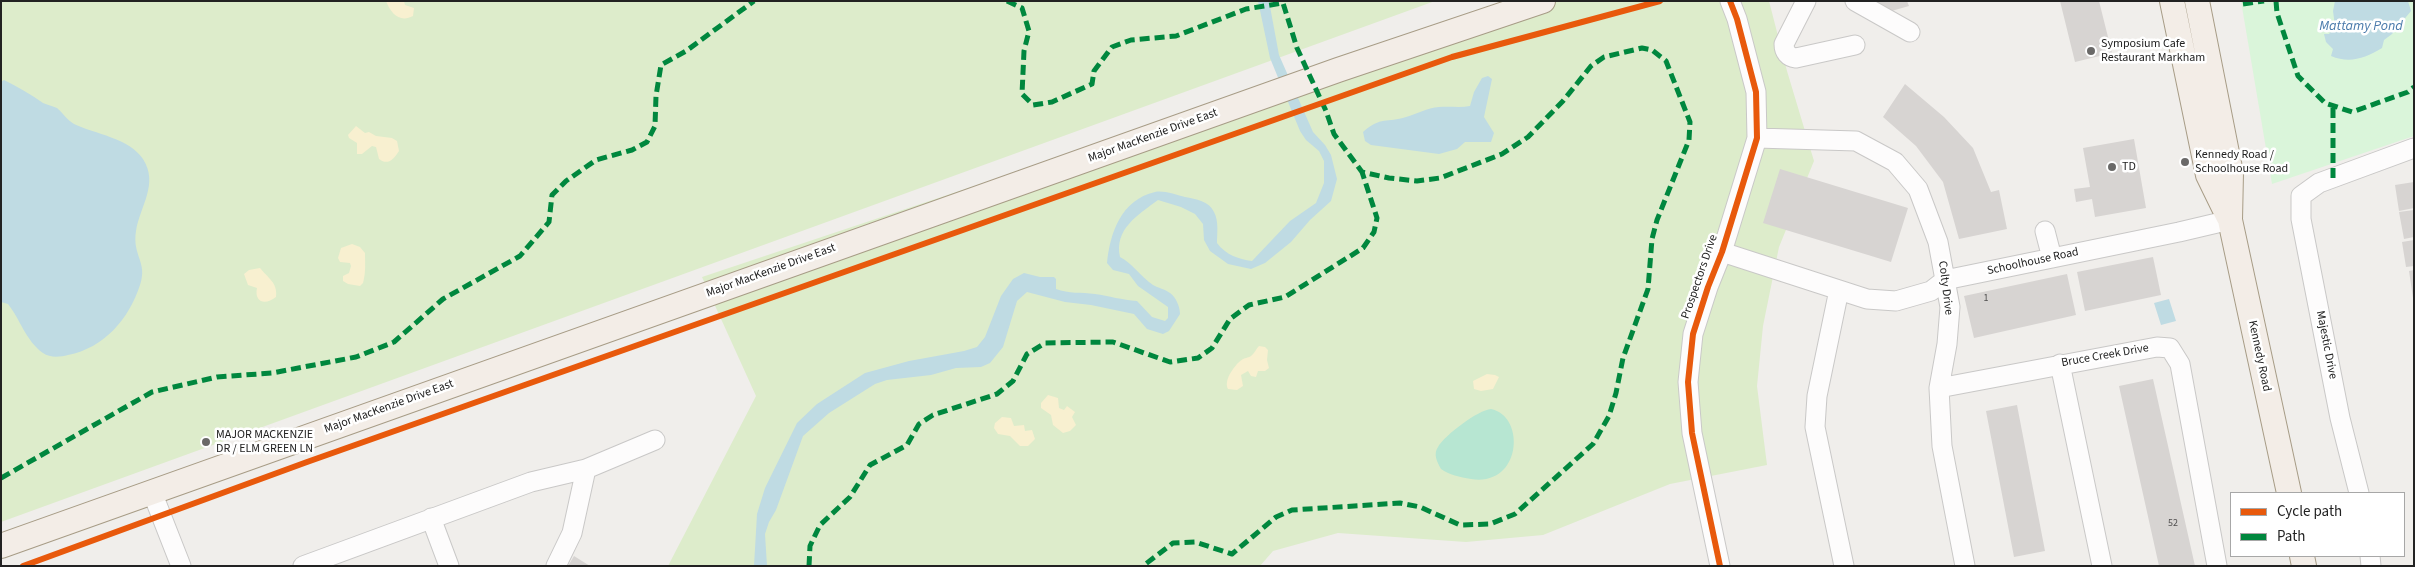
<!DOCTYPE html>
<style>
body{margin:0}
#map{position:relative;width:2415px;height:567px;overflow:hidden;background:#f0eeeb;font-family:"Source Sans 3",sans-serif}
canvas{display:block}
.frame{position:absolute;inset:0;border:2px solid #222;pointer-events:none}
.legend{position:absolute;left:2230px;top:492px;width:175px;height:65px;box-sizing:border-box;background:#fff;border:1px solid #a7a7a7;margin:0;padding:6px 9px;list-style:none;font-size:15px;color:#222}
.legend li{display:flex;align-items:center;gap:10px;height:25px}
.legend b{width:25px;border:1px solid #a7a7a7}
</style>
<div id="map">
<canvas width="2415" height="567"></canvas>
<div class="frame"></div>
<ul class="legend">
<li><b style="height:6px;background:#e8590c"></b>Cycle path</li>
<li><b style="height:6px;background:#00873e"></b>Path</li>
</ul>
</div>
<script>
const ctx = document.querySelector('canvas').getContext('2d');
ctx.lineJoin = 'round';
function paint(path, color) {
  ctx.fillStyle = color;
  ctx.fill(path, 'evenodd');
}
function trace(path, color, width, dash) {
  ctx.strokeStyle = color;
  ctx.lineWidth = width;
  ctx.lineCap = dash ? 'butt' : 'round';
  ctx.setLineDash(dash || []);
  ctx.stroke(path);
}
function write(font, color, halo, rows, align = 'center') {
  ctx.font = font + ' "Source Sans 3",sans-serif';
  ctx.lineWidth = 5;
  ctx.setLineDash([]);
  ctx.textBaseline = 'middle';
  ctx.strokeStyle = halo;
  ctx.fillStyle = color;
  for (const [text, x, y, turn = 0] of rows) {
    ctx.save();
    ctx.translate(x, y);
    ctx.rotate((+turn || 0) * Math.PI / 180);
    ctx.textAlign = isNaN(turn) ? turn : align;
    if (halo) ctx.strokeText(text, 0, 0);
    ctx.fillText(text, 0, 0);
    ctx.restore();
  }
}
const grass = new Path2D(`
 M1 1H1435L1 522Z
 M1528 1H1769L1787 71 1814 161 1779 247 1763 326 1757 386 1767 465 1670 484 1543 535 1466 542 1338 533 1273 551 1260 566H668L756 396 702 277Z`);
const sand = new Path2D(`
 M386 1H404L405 5 414 8 413 16C400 23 391 14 386 1Z
 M356 126 365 133 369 132 376 136 392 138 397 141 399 151C394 159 388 166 379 159L376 147 372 146 362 154H357V143L349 138 348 135Z
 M352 244 360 247 365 253C365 264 366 272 363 283L360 286 348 284 343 281V276L349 273 351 266 350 263 340 262 338 258 341 248Z
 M260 268C268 278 278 283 276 297 265 306 254 302 257 288L248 285 244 274 249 270Z
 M1259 346 1265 347 1268 350 1267 360 1269 368 1265 371H1258L1256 377 1251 376 1248 371 1241 375 1243 386 1237 390 1228 389C1223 380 1236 363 1243 359 1245 358 1250 357 1251 356 1254 354 1256 349 1259 346Z
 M1487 374 1495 375 1499 377 1493 389 1481 391 1474 389 1473 381Z
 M1048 395 1058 398 1059 408 1064 410 1067 406 1075 412 1072 417 1076 425 1070 431 1063 433 1053 425 1051 415 1041 408V403Z
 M1002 417 1011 418 1014 426 1024 425 1025 431 1032 430 1035 439 1028 446H1020L1010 436 998 434 994 428 995 423Z`);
const park = new Path2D(`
 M2241 1H2414V136L2272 184Z`);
const pitch = new Path2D(`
 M1491 409C1526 416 1522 487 1471 479 1460 477 1449 475 1441 469 1437 462 1433 454 1438 447 1445 435 1478 410 1491 409Z`);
const water = new Path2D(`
 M1258 1H1269L1279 55 1313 132 1325 145 1331 155 1337 179 1331 201 1310 220 1291 242 1265 263 1251 269 1228 264 1210 251 1204 240 1203 224 1195 214 1181 207 1158 200C1138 215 1114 229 1120 257 1133 264 1140 276 1153 285 1158 288 1165 289 1170 293 1176 297 1180 307 1180 314L1169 331 1163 334 1147 329 1134 314 1091 305 1065 302 1027 292 1017 301 1003 347 990 363 981 367 956 368 931 375 887 380 875 384 829 413 803 436 776 510 769 522 765 534 767 566H754L757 514 765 488 797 423 817 404 865 373 909 361 964 351 977 347 985 337 1001 296 1013 279 1024 273 1040 277H1054L1056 279V289C1069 294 1081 292 1095 294 1109 296 1122 300 1137 301L1152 317 1165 321 1168 318V307L1138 286 1129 274 1113 270 1107 263C1110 233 1121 200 1155 192 1163 190 1177 195 1185 197 1196 199 1209 201 1214 212 1219 221 1217 234 1217 243 1226 255 1238 259 1252 261L1290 221 1316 203 1324 183V161L1319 151 1306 140 1300 131 1270 58Z
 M2335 1H2408L2411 11 2392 34 2384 40 2382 48C2365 58 2350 64 2331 56L2333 49 2326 42 2324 34H2329L2335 26 2333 11Z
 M1488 76 1492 79 1484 117 1494 133 1491 142H1465L1457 149 1439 154 1371 145 1365 141 1363 132C1381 116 1387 123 1406 117 1417 114 1427 108 1439 107 1450 106 1460 108 1470 106L1474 92 1482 78Z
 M4 80C18 87 30 94 43 103 47 105 53 106 57 108 63 113 67 120 74 124 95 134 129 138 143 159 159 184 140 206 136 231 132 256 148 262 140 285 129 319 104 348 68 355 60 357 50 358 43 353 26 341 20 319 8 304L1 302V82Z
 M2169 299 2176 321 2161 325 2154 303Z`);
const building = new Path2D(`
 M1866 1H1907L1909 6 1881 14Z
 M2060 1H2099L2112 53 2075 62Z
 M1905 84 1944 117 1973 148 1991 192 1999 190 2007 229 1959 239 1943 182 1916 146 1883 117Z
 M2134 139 2146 208 2095 217 2092 199 2076 202 2074 189 2090 187 2083 148Z
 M1780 169 1908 208 1891 262 1763 223Z
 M2414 182V208L2399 211 2395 185Z
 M2414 210V237L2404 239 2399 212Z
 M2414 240V266L2406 267 2402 242Z
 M2153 257 2161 295 2085 311 2077 272Z
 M2414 270V298H2413L2409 271Z
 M2067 274 2076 315 1974 338 1964 296Z
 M2153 379 2195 566H2159L2119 386Z
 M2017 405 2045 551 2014 557 1986 411Z
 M574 556 590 566H568Z`);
const minor = new Path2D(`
 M1806 1 1784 44C1784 52 1788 57 1796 58L1855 45
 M1855 1 1910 32
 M1757 138 1856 141 1895 162 1918 189 1938 242 1950 307 1947 344 1939 388 1942 446 1965 566
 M2045 231 2052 258
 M1722 252 1867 299 1896 301 1931 291 1945 280 2179 232 2230 220
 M1839 290 1817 396 1815 427 1844 566
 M2060 364 2102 566
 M1939 388 2157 347 2170 348 2180 364 2217 566
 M152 492 181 566
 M2359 493 2340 418 2301 219V196L2319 183 2414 148
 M431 518 449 566
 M2370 556 2371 566
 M303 566 531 482 586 469 655 440
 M556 566 572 533 586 469
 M1720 566 1692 433 1688 382 1693 334 1708 287 1722 252 1757 138 1756 92 1737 19 1730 1`);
const major = new Path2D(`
 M2172 1 2208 175 2228 216
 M2197 1 2231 173 2230 220 2289 493
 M1 546 1338 70 1543 1
 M2302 556 2304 566`);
const quiet = new Path2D(`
 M1007 1 1022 8 1029 31 1024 51 1022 94 1033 105 1052 102 1092 84 1094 71 1112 47 1131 40 1176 36 1246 9 1283 3 1297 48 1326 111 1334 134 1362 172 1389 178 1417 181 1440 178 1502 154 1528 137 1563 101 1591 66 1604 57 1642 48 1652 50 1666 61 1690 122 1689 140 1657 220 1652 239 1648 289 1623 358 1616 393 1609 416 1593 444 1515 514 1490 524 1460 525 1420 507 1400 503 1292 510 1276 517 1232 554 1195 542 1173 543 1143 566
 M2276 1 2277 13 2298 76 2325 103 2352 112 2408 92 2414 87
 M2243 4 2264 1
 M2333 178V106
 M1 478 152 392 217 377 272 373 356 357 394 342 443 299 520 256 549 222 552 195 566 181 596 160 632 150 647 142 655 126 656 96 661 65 686 51 754 1
 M809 566 810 546 820 525 850 497 870 465 907 445 919 424 933 415 997 394 1013 381 1027 354 1045 343 1113 342 1170 362 1198 358 1212 348 1230 319 1249 305 1285 297 1363 248 1374 232 1377 218 1362 172`);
const cycleway = new Path2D(`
 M23 566 307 462 1452 57 1660 1
 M1720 566 1692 433 1688 382 1693 334 1708 287 1722 252 1757 138 1756 92 1737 19 1730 1`);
const markers = [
 [2091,51,5,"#6a6968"],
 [2185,162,5,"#6a6968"],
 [2112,167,5,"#6a6968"],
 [206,442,5,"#6a6968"]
];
const numberNames = [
 ["1",1986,299],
 ["52",2173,524]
];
const poiNames = [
 ["Symposium Cafe",2101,44],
 ["Restaurant Markham",2101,58],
 ["Kennedy Road /",2195,155],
 ["Schoolhouse Road",2195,169],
 ["TD",2122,167],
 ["MAJOR MACKENZIE",216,435],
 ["DR / ELM GREEN LN",216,449]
];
const streetNames = [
 ["Major MacKenzie Drive East",1153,136,-20],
 ["Schoolhouse Road",2033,262,-12],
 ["Major MacKenzie Drive East",771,271,-20],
 ["Prospectors Drive",1700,277,-71],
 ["Colty Drive",1945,288,83],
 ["Majestic Drive",2326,345,79],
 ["Bruce Creek Drive",2105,356,-10],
 ["Kennedy Road",2259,356,78],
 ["Major MacKenzie Drive East",389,407,-20]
];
const waterNames = [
 ["Mattamy Pond",2361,27]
];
paint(grass, '#ddeccb');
paint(sand, '#f8f0d0');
paint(park, '#daf5da');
paint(pitch, '#b7e6d2');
paint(water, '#bfdbe3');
paint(building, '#d7d4d2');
trace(minor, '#c9c8c7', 21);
trace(major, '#a79c86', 26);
trace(minor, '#fdfcfc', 19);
trace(major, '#f3ede7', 24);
trace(quiet, '#00873e', 5, [10, 5]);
trace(cycleway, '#e8590c', 6);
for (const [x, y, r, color] of markers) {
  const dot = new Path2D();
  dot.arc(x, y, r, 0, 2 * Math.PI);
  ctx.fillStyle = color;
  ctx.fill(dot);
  trace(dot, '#fff', 2);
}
write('10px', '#4f4e4e', null, numberNames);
write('12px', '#222', '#fff', poiNames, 'left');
write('12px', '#222', '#fff', streetNames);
write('italic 14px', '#4a7aab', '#fff', waterNames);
</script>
